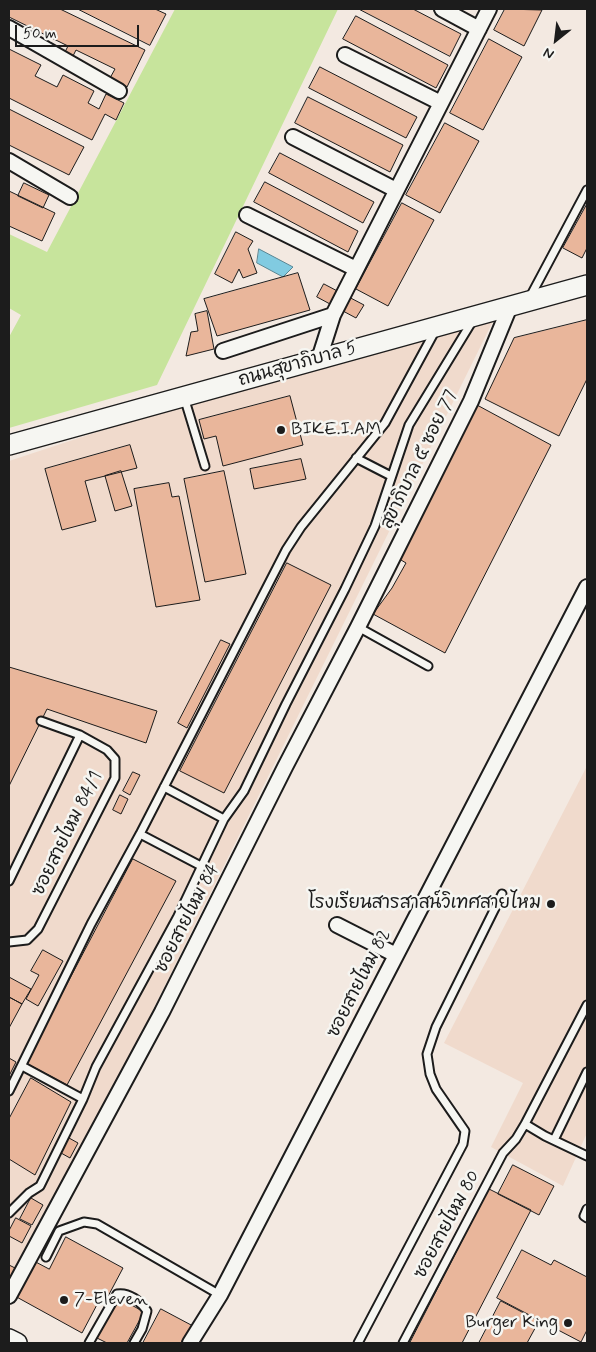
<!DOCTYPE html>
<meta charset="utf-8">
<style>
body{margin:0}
#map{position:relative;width:596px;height:1352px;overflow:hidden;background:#f3e9e1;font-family:Mynerve,sans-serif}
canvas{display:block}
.frame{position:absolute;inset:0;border:10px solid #1c1c1c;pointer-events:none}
.north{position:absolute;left:531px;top:15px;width:50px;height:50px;-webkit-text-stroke:4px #f6f6f2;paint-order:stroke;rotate:209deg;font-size:14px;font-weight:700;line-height:20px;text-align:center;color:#1c1c1c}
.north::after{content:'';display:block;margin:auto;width:18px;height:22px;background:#1c1c1c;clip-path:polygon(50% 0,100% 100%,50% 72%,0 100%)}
.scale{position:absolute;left:15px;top:25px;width:124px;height:22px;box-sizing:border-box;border:2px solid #1c1c1c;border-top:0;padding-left:6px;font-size:15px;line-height:18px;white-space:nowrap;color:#1c1c1c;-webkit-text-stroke:4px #f6f6f2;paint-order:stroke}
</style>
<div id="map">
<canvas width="596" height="1352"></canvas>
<div class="frame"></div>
<div class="north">N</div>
<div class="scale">50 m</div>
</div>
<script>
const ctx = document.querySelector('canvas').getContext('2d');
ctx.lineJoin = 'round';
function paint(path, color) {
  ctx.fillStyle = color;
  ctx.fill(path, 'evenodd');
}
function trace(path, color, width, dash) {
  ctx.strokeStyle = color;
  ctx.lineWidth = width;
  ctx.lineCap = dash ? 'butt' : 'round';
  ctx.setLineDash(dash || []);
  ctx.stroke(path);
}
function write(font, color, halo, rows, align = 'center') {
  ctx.font = font + ' Mynerve,"Playpen Sans Thai",sans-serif';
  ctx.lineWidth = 5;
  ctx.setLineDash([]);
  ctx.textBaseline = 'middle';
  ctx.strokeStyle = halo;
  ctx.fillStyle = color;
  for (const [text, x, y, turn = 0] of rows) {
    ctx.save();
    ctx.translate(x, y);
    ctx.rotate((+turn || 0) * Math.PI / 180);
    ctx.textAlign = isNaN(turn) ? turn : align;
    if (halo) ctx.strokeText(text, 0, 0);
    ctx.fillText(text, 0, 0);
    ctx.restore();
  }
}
const built = new Path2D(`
 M499 309 87 1143 9 1293V461L319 359Z
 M587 766V1133L563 1186 491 1147 523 1083 444 1043Z`);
const green = new Path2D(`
 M175 9H338L157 385 9 428V337L21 315 9 308V234L47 252Z`);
const water = new Path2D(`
 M259 249 293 267 283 277 257 263Z`);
const building = new Path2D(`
 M9 9H60L145 50 127 87 110 78 115 69 76 50 72 58 64 54 68 46 9 17Z
 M78 9H155L166 14 150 45Z
 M359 9H413L461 34 450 56Z
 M505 9 542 10 524 46 494 30Z
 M356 16 448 65 436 88 343 39Z
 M489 39 522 57 483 130 450 113Z
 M9 49 41 65 35 76 57 87 63 75 94 91 88 103 99 109 106 94 124 103 116 120 105 114 92 140 9 98Z
 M320 67 417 117 406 138 309 88Z
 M308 97 403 145 390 172 295 123Z
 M9 109 84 147 69 175 9 145Z
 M445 123 479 141 440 213 406 195Z
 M280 153 374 202 363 223 269 173Z
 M265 182 358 231 348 252 254 202Z
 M24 183 49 195 43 208 18 196Z
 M9 191 55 213 42 241 9 226Z
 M402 203 434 220 388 306 356 289Z
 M587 204V248L582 258 563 248Z
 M236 232 253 241 248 249 257 273 243 278 239 269 232 283 215 274Z
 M298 273 310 310 217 336 204 299Z
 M324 284 364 305 356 318 317 297Z
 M207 311 214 349 186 356 191 332 198 331 195 314Z
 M587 320V379L559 436 485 399 514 338Z
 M290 396 303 445 223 466 216 436 204 439 199 420Z
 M477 405 551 445 445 653 373 614 392 588 406 563 396 557Z
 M130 445 137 468 85 481 96 521 62 530 45 469Z
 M301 459 306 479 254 489 250 469Z
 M121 471 132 506 115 511 105 476Z
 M224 471 246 574 205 582 184 479Z
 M169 483 172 497 179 496 200 600 156 607 134 489Z
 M287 563 331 585 224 793 180 771Z
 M221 640 230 644 187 728 178 723Z
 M9 667 157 711 146 743 47 709 9 786Z
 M133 772 140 775 130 795 123 791Z
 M120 795 128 799 121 814 113 810Z
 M133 859 176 881 67 1085 26 1063Z
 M43 950 63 961 38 1006 26 999 39 975 31 971Z
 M9 977 31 989 22 1004 9 997Z
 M9 997 22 1004 9 1028Z
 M9 1058 16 1062 9 1076Z
 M31 1078 71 1102 35 1175 9 1159V1119Z
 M69 1138 78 1143 70 1158 61 1153Z
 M513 1165 554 1186 539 1215 498 1194Z
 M489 1189 531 1210 462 1343H410Z
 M31 1198 43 1205 32 1225 20 1219Z
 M16 1218 31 1226 22 1243 9 1236V1231Z
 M66 1237 123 1268 105 1302 100 1299 82 1333 13 1295 32 1260 49 1269Z
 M522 1250 551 1265 554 1260 587 1277V1330L581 1342 497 1298Z
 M9 1265 17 1269 9 1284Z
 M119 1298 144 1312 127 1343H107L97 1338Z
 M501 1301 539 1321 527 1343H479Z
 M161 1309 193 1326 183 1343H143Z`);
const lane = new Path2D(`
 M530 297 587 190
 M184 397 205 466
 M356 458 391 476
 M358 627 428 666
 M164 787 224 819
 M140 834 201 866
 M9 881 80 735 41 721
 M9 942 27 940 38 929 115 778V759L107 750 80 735
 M587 1005 525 1124 545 1136 587 1156
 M22 1066 83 1099
 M9 1091 91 924 140 834 286 550 301 527 385 423 435 331
 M554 1140 587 1072
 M587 1209 584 1216 587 1218
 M9 1213 29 1193 40 1186 83 1099 96 1067 177 918 224 819 244 791 286 704 345 589 375 526 409 425 473 320
 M46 1257 59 1231 84 1222 97 1224 220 1295
 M89 1343 117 1294C129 1292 140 1301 147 1311L142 1329 134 1343
 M358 1343 463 1144 465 1131 436 1089 430 1074 427 1054 436 1027 502 894
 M403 1343 503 1153 516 1139 525 1124`);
const street = new Path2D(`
 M442 9 479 29
 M9 28 119 91
 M345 55 441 103
 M293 137 396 190
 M9 161 70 197
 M247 215 356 269
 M223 351 333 315
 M319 359 333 315 489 9
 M337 925 396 955
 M9 1296 162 1012 285 767 358 627 471 401 510 306
 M190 1343 220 1295 587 587`);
const secondary = new Path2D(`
 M9 445 587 285
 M9 1339 17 1343`);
const markers = [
 [281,430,5,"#1c1c1c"],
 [551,904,5,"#1c1c1c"],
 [64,1300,5,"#1c1c1c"],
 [568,1323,5,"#1c1c1c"]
];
const streetNames = [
 ["ถนนสุขาภิบาล 5",298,365,-16],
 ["สุขาภิบาล ๕ ซอย 77",420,460,-64],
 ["ซอยสายไหม 84/1",68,834,-64],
 ["ซอยสายไหม 84",188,919,-63],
 ["ซอยสายไหม 82",360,984,-63],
 ["ซอยสายไหม 80",448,1225,-62]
];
const poiNames = [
 ["BIKE.I.AM",291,430],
 ["โรงเรียนสารสาสน์วิเทศสายไหม",541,904,"right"],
 ["7-Eleven",74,1300],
 ["Burger King",558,1323,"right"]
];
paint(built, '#f0dacc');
paint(green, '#c7e49c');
paint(water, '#81cbe1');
trace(water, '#598592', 1);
paint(building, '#e9b69b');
trace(building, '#1c1c1c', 1);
trace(lane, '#1c1c1c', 11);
trace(street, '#1c1c1c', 18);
trace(secondary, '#1c1c1c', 22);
trace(lane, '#f6f6f2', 7);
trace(street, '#f6f6f2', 14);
trace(secondary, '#f6f6f2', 19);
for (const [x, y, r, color] of markers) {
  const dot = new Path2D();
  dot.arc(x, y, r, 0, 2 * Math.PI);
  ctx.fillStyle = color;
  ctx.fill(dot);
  trace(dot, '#f6f6f2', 2);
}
write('18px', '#1c1c1c', '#f6f6f2', streetNames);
write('18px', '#1c1c1c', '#f6f6f2', poiNames, 'left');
</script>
